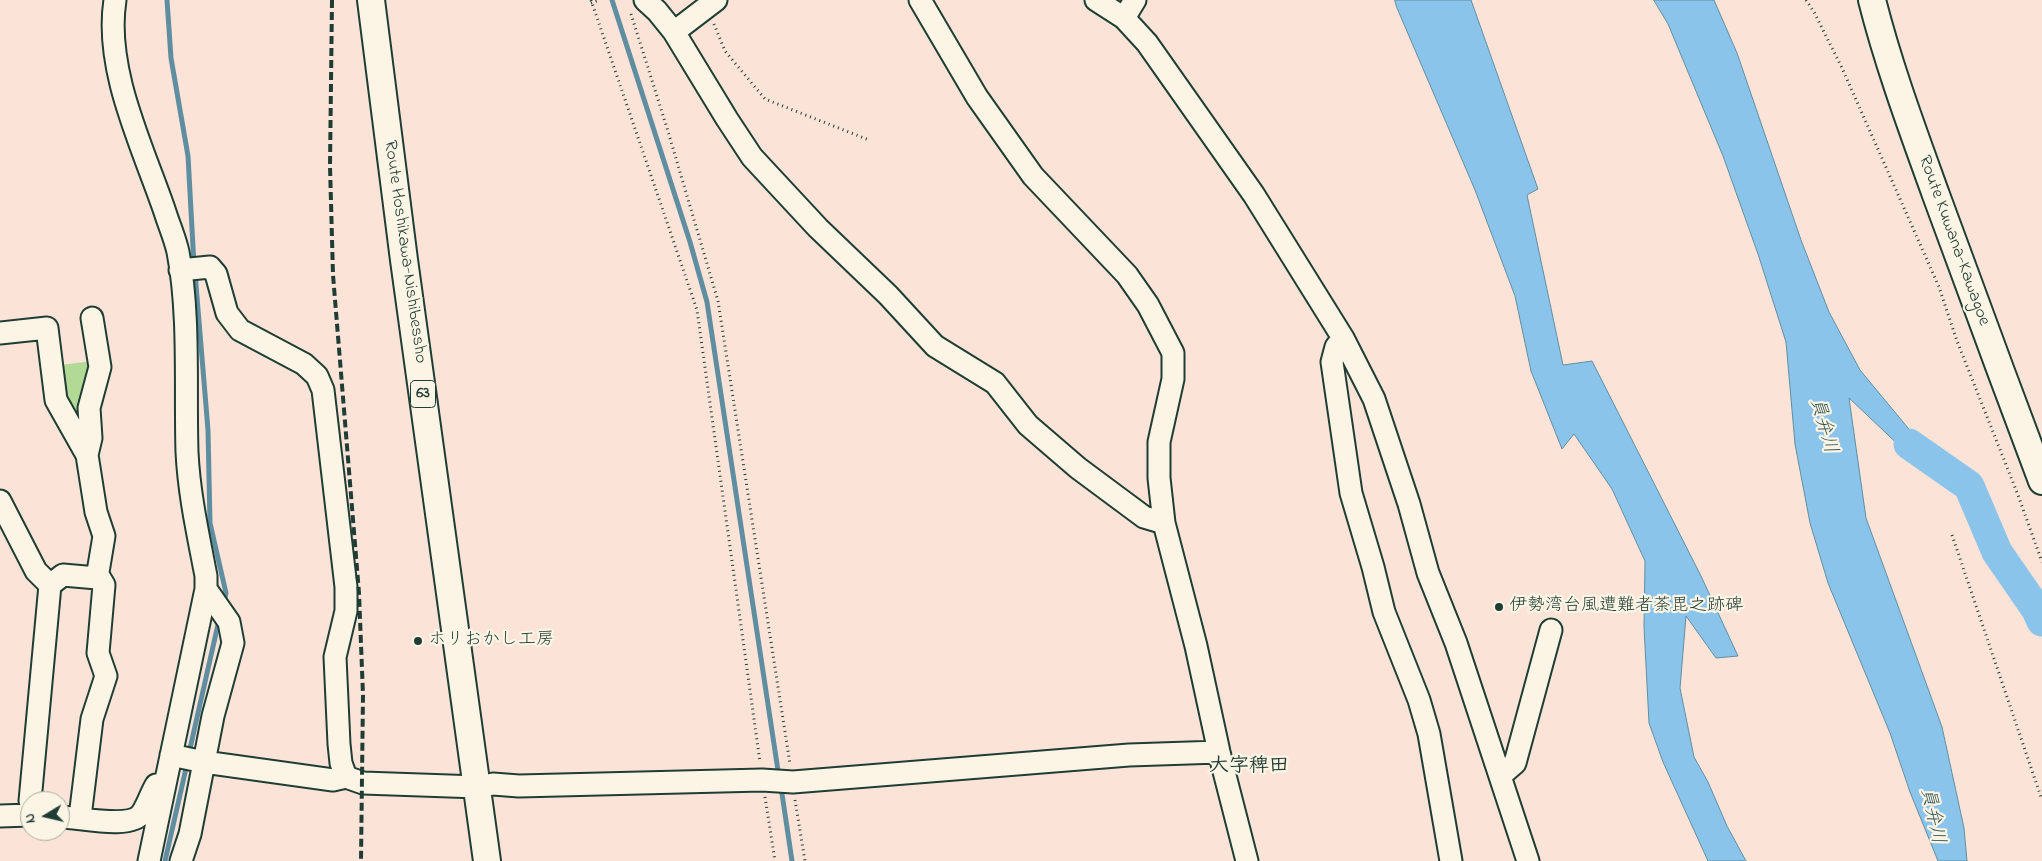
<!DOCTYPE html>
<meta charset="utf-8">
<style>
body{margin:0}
#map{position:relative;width:2042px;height:861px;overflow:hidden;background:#fbe4d7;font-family:"Indie Flower",sans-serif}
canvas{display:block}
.north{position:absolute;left:20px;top:791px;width:50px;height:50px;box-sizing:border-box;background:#fcf5e5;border:1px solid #a4ab9e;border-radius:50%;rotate:261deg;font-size:14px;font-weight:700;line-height:20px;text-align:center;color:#1f3d34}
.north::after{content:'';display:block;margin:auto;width:18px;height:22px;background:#1f3d34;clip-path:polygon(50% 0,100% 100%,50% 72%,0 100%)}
</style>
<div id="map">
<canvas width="2042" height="861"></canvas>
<div class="north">N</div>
</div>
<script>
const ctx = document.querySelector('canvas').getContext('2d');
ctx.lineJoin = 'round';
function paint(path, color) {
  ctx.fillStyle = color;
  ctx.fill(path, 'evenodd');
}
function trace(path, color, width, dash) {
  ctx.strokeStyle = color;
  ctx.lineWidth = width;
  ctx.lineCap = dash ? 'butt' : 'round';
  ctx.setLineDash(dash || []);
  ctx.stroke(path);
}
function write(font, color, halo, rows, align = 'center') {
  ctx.font = font + ' "Indie Flower","Klee One",sans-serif';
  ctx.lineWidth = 4.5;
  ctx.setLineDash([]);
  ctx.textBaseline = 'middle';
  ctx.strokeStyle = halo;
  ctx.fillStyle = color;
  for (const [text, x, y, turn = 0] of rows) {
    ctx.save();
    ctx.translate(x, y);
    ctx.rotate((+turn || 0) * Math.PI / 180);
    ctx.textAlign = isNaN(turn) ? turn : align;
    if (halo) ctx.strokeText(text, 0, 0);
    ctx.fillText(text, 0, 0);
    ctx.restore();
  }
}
const green = new Path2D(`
 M93 361 83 432 64 398 60 365Z`);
const water = new Path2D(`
 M1395 0H1471L1538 189 1527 195 1563 365 1592 361 1701 576 1738 656 1716 658 1686 616 1680 688 1694 757 1708 782 1727 826 1746 861H1708L1663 762 1649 723 1644 627 1645 561 1612 489 1574 434 1562 449 1531 371 1515 296 1475 190 1397 8Z
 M1654 0H1714L1737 53 1801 240 1829 312 1860 370 1913 434 1906 452 1849 398 1866 518 1942 727 1964 828 1967 861H1938L1910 792 1890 733 1828 583 1810 523 1795 444 1786 342 1758 254 1723 156 1668 24Z`);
const stream = new Path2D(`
 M167 0 171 58 188 156 194 265
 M612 0 690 242 707 302 779 777
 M195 273 208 430 210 523 226 593 224 602
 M189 753 219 620
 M781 787 792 861
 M165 861 187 764`);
const river = new Path2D(`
 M1909 444 1969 486 1997 552 2037 610 2042 621`);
const path = new Path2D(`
 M591 0 697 310 760 762
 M1806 0 1814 12 1842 68 1939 287 1957 341 2018 495 2042 562
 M591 3 599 0
 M631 14 667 128 718 301 790 764
 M714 24 725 51 765 99 869 140
 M1952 535 2042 800
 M765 797 775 861
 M795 800 805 861`);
const minor = new Path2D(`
 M115 0C104 70 143 147 165 212 169 225 175 238 178 252 190 315 185 387 187 452 189 494 198 534 206 576V589L149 861
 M645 0 657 11 674 32 727 119 752 157 818 228 888 295 935 346 995 383 1028 425 1078 468 1144 517 1164 523
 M920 0 977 97 1033 176 1127 275 1148 305 1173 353V379L1159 442V478L1164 523 1196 646 1219 752 1247 861
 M1096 0 1124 18 1147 43 1254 195 1343 338 1374 399 1409 504 1428 573 1456 643 1528 861
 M1124 18 1135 0
 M674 32 716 0
 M180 270 210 267 216 274 227 313 240 330 304 364 317 376 323 390 346 587V611L335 657 339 744 341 763 346 777
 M0 333 47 328 56 400 87 455 96 512 104 536 97 578 63 575 50 585
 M1343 338 1336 347 1332 362 1351 493 1373 567 1384 612 1419 700 1429 734 1451 861
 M87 455 91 438 89 408 100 367 92 318
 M0 501 36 571 50 585 30 801
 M171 755 204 762 333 780 346 777 363 783 478 787 493 784 519 786 762 780 793 782 1129 755 1219 752
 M1500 776 1515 763 1551 630
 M0 816 30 815
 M60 817C79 817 131 830 142 813 148 804 151 793 156 785
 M80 817 92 719 106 676 98 653 104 585 98 575
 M181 861 190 834 213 716 233 643 229 622 206 589`);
const major = new Path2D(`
 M371 0 404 260 487 861
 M1872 0C1889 67 1913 131 1936 195 1971 290 2006 386 2042 481`);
const rail = new Path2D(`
 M332 0 330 166 333 275 359 593 363 695 361 861`);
const markers = [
 [1499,607,5,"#1f3d34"],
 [418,641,5,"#1f3d34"]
];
const shields = [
 [423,394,25]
];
const shieldNames = [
 ["63",423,394]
];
const streetNames = [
 ["Route Kuwana-Kawagoe",1953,241,70],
 ["Route Hoshikawa-Nishibessho",404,252,82]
];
const poiNames = [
 ["伊勢湾台風遭難者荼毘之跡碑",1509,607],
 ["ホリおかし工房",428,641]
];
const waterNames = [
 ["員弁川",1822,426,74],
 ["員弁川",1931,816,78]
];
const quarterNames = [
 ["大字稗田",1249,768]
];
paint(green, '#b2da96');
paint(water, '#8bc4ea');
trace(water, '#608ea1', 1);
trace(stream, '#608ea1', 5);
trace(river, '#8bc4ea', 31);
trace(minor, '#1f3d34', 25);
trace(major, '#1f3d34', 30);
trace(path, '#1f3d34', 3, [1, 4]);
trace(minor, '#fcf5e5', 21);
trace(major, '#fcf5e5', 26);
trace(rail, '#1f3d34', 4, [8, 4]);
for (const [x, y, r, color] of markers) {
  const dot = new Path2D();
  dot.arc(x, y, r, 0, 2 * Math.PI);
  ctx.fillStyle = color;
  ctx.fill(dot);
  trace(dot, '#fcf5e5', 2);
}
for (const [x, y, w] of shields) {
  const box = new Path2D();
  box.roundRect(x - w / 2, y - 13.5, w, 27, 4);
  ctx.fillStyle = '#fcf5e5';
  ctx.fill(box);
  trace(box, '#1f3d34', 1);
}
write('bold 16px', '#1f3d34', null, shieldNames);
write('18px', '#1f3d34', '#fcf5e5', streetNames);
write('18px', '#1f3d34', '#fcf5e5', poiNames, 'left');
write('italic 19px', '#355858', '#fcf5e5', waterNames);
write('bold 20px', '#1f3d34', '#fcf5e5', quarterNames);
</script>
